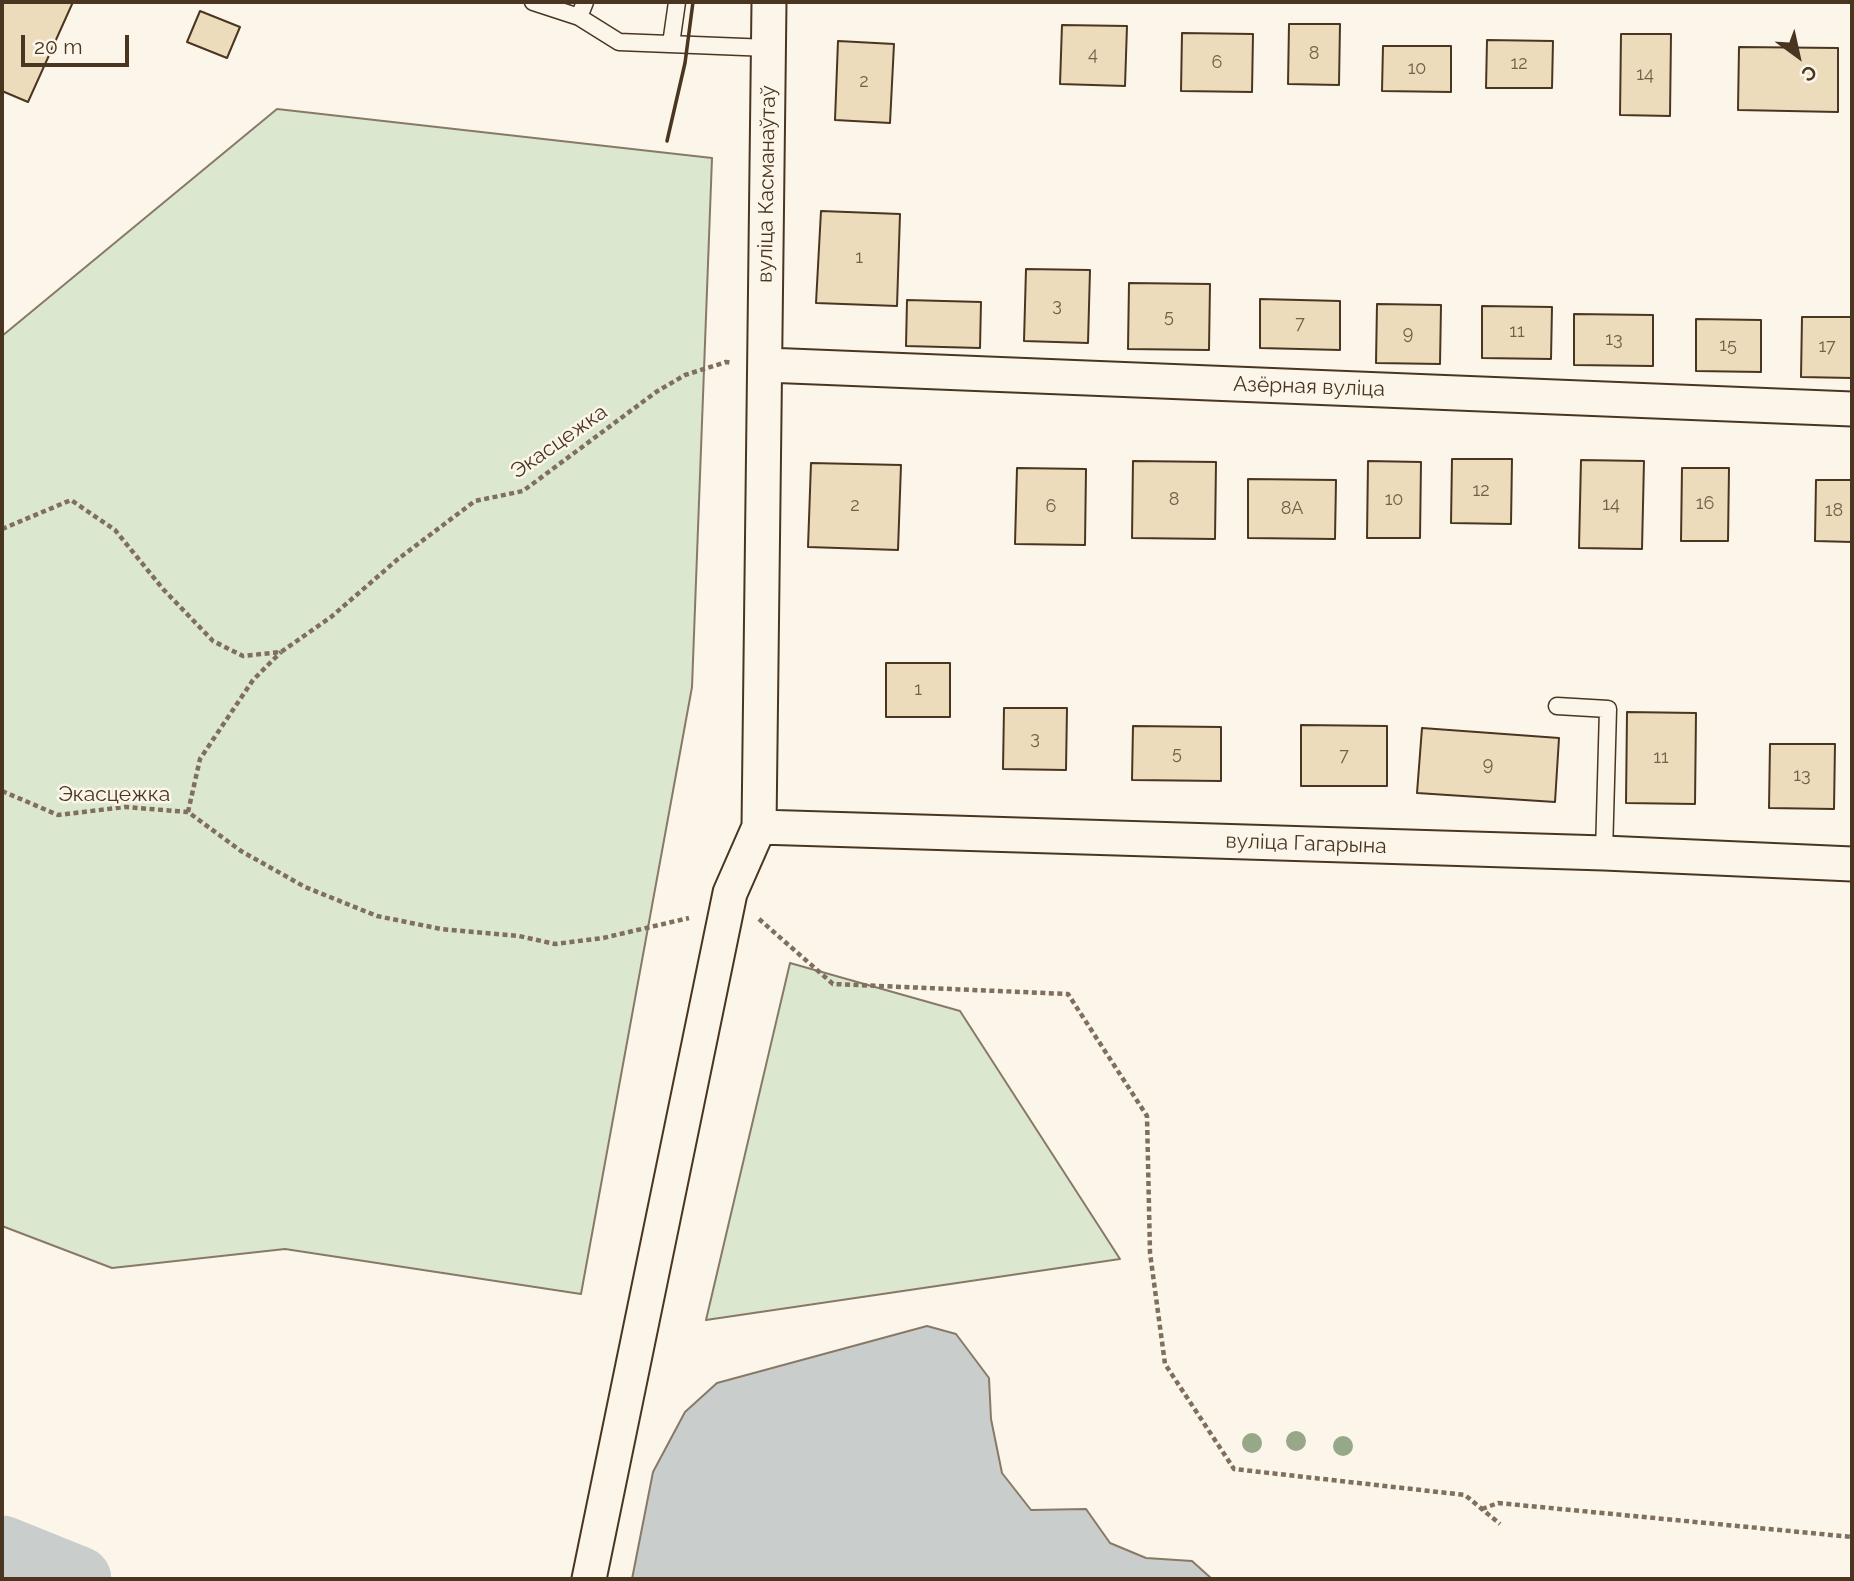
<!DOCTYPE html>
<meta charset="utf-8">
<style>
body{margin:0}
#map{position:relative;width:1854px;height:1581px;overflow:hidden;background:#fbf6e9;font-family:Raleway,sans-serif}
canvas{display:block}
.frame{position:absolute;inset:0;border:4px solid #4a3520;pointer-events:none}
.north{position:absolute;left:1763px;top:21px;width:70px;height:70px;-webkit-text-stroke:5px #fbf6e9;paint-order:stroke;rotate:147deg;font-size:19px;font-weight:700;line-height:28px;text-align:center;color:#4a3520}
.north::after{content:'';display:block;margin:auto;width:24px;height:32px;background:#4a3520;clip-path:polygon(50% 0,100% 100%,50% 72%,0 100%)}
.scale{position:absolute;left:21px;top:35px;width:108px;height:32px;box-sizing:border-box;border:4px solid #4a3520;border-top:0;padding-left:9px;font-size:21px;line-height:24px;white-space:nowrap;color:#4a3520;-webkit-text-stroke:5px #fbf6e9;paint-order:stroke}
</style>
<div id="map">
<canvas width="1854" height="1581"></canvas>
<div class="frame"></div>
<div class="north">С</div>
<div class="scale">20 m</div>
</div>
<script>
const ctx = document.querySelector('canvas').getContext('2d');
ctx.lineJoin = 'round';
function paint(path, color) {
  ctx.fillStyle = color;
  ctx.fill(path, 'evenodd');
}
function trace(path, color, width, dash) {
  ctx.strokeStyle = color;
  ctx.lineWidth = width;
  ctx.lineCap = dash ? 'butt' : 'round';
  ctx.setLineDash(dash || []);
  ctx.stroke(path);
}
function write(font, color, halo, rows, align = 'center') {
  ctx.font = font + ' Raleway,sans-serif';
  ctx.lineWidth = 5;
  ctx.setLineDash([]);
  ctx.textBaseline = 'middle';
  ctx.strokeStyle = halo;
  ctx.fillStyle = color;
  for (const [text, x, y, turn = 0] of rows) {
    ctx.save();
    ctx.translate(x, y);
    ctx.rotate((+turn || 0) * Math.PI / 180);
    ctx.textAlign = isNaN(turn) ? turn : align;
    if (halo) ctx.strokeText(text, 0, 0);
    ctx.fillText(text, 0, 0);
    ctx.restore();
  }
}
const green = new Path2D(`
 M277 109 712 158 692 687 581 1294 285 1249 112 1268 2 1226V336Z
 M790 963 960 1011 1120 1259 706 1320Z`);
const water = new Path2D(`
 M927 1326 956 1334 989 1378 991 1419 1002 1473 1031 1510 1086 1509 1110 1543 1146 1558 1192 1561 1212 1579H632L653 1472 685 1412 717 1383Z`);
const river = new Path2D(`
 M2 1548 79 1579`);
const building = new Path2D(`
 M2 2H73L28 102 2 91Z
 M200 11 240 27 227 58 187 42Z
 M1289 24H1340L1339 85 1288 84Z
 M1062 25 1127 26 1125 86 1060 84Z
 M1182 33 1253 34 1252 92 1181 91Z
 M1621 34H1671L1670 116 1620 115Z
 M1487 40 1553 41 1552 88H1486Z
 M838 41 894 44 890 123 835 120Z
 M1383 46H1451V92L1382 91Z
 M1739 47 1838 48V112L1738 110Z
 M821 211 900 214 897 306 816 303Z
 M1026 269 1090 270 1088 343 1024 341Z
 M1129 283 1210 284 1209 350 1128 349Z
 M1260 299 1340 301V350L1260 348Z
 M907 300 981 302 980 348 906 346Z
 M1377 304 1441 305 1440 364 1376 363Z
 M1482 306 1552 307 1551 359 1482 358Z
 M1574 314 1653 315V366L1574 365Z
 M1802 317H1852V378L1801 377Z
 M1696 319 1761 320V372L1696 371Z
 M1452 459H1512L1511 524 1451 523Z
 M1581 460 1644 461 1642 549 1579 548Z
 M1133 461 1216 462 1215 539 1132 538Z
 M1368 461 1421 462 1420 538H1367Z
 M811 463 901 465 898 550 808 547Z
 M1017 468 1086 469 1085 545 1015 544Z
 M1682 468H1729L1728 541H1681Z
 M1248 479 1336 480 1335 539 1248 538Z
 M1816 480H1852V542L1815 541Z
 M886 663H950V717H886Z
 M1004 708H1067L1066 770 1003 769Z
 M1627 712 1696 713 1695 804 1626 803Z
 M1301 725 1387 726V786H1301Z
 M1133 726 1221 727V781L1132 780Z
 M1422 728 1559 738 1555 802 1417 793Z
 M1770 744H1835L1834 809 1769 808Z`);
const path = new Path2D(`
 M2 529 71 500 115 530 163 589 213 641 243 656 281 652 331 617 398 559 475 501 523 491 656 392 685 375 726 362 732 363
 M2 791 58 815 125 807 188 812 241 851 305 887 377 916 441 929 519 936 555 944 603 938 689 918
 M188 812 200 759 253 680 281 652
 M759 919 833 984 1068 994 1147 1116 1150 1253 1165 1364 1234 1469 1465 1495 1500 1524
 M1482 1509 1498 1503 1852 1537`);
const service = new Path2D(`
 M533 2 579 17
 M585 2 579 17 619 42 769 48
 M671 44 677 2
 M1557 706 1608 709 1604 853`);
const minor = new Path2D(`
 M766 365 1852 409
 M759 827 1604 853 1852 864
 M589 1579 730 893 759 827 769 2`);
const wall = new Path2D(`
 M667 141 685 63 693 2`);
const trees = [
 [1296,1441],
 [1252,1443],
 [1343,1446]
];
const numberNames = [
 ["8",1314,54],
 ["4",1093,55],
 ["6",1217,63],
 ["12",1519,64],
 ["10",1417,69],
 ["14",1645,75],
 ["2",864,82],
 ["1",859,258],
 ["3",1057,306],
 ["5",1169,317],
 ["7",1300,324],
 ["11",1517,332],
 ["9",1408,334],
 ["13",1614,340],
 ["15",1728,346],
 ["17",1827,347],
 ["12",1481,491],
 ["8",1174,500],
 ["10",1394,500],
 ["16",1705,504],
 ["14",1611,505],
 ["2",855,506],
 ["6",1051,507],
 ["8А",1292,509],
 ["18",1834,511],
 ["1",918,690],
 ["3",1035,739],
 ["5",1177,754],
 ["7",1344,756],
 ["11",1661,758],
 ["9",1488,765],
 ["13",1802,776]
];
const streetNames = [
 ["вуліца Касманаўтаў",767,184,-89],
 ["Азёрная вуліца",1309,387,2],
 ["Экасцежка",559,442,-35],
 ["Экасцежка",114,795],
 ["вуліца Гагарына",1306,844,2]
];
paint(green, '#dce7d0');
trace(green, '#887966', 2);
paint(water, '#c9cecd');
trace(water, '#887966', 2);
trace(river, '#c9cecd', 65);
paint(building, '#ecdcbc');
trace(building, '#4a3520', 2);
trace(service, '#4a3520', 19);
trace(minor, '#4a3520', 37);
trace(path, '#7f6f5c', 4.5, [5, 3.5]);
trace(service, '#fbf6e9', 16);
trace(minor, '#fbf6e9', 33);
trace(wall, '#4a3520', 3.5);
ctx.fillStyle = '#96a887';
for (const [x, y] of trees) {
  ctx.beginPath();
  ctx.arc(x, y, 10, 0, 2 * Math.PI);
  ctx.fill();
}
write('18px', '#725f47', null, numberNames);
write('21px', '#4a3520', '#fbf6e9', streetNames);
</script>
